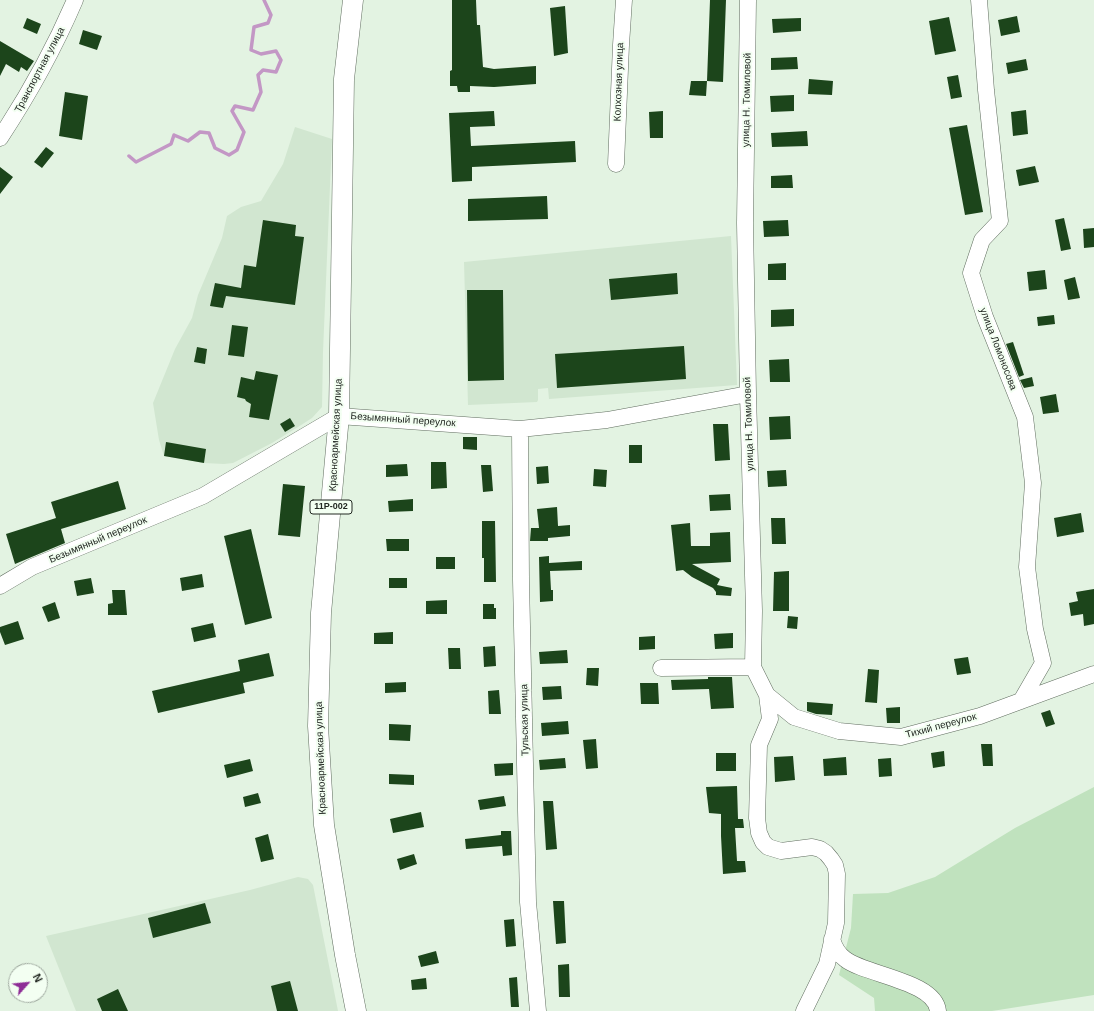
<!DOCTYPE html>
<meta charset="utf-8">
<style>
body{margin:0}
#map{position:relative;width:1094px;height:1011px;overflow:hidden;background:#e3f3e2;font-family:Arial,sans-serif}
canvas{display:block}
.north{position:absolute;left:8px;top:963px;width:40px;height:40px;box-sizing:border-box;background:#f3fff2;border:1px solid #9fa99f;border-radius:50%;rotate:63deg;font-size:11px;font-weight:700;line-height:16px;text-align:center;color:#222822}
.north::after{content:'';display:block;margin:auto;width:14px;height:18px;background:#8e2d96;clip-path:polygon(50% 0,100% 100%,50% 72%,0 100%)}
</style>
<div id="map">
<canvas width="1094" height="1011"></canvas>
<div class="north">N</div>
</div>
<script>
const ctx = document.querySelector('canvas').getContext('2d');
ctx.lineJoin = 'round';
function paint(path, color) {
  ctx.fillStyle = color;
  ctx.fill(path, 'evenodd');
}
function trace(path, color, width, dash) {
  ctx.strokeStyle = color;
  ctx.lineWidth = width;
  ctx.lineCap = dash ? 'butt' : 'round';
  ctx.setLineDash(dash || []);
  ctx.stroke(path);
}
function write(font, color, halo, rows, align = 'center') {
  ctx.font = font + ' Arial,sans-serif';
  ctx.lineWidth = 4;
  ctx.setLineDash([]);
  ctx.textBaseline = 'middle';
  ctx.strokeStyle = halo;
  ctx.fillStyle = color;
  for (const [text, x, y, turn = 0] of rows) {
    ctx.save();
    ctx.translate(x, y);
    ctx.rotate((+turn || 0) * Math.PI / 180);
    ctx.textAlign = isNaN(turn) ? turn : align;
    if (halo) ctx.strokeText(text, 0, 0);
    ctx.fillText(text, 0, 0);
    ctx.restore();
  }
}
const built = new Path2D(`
 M295 127 332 139 323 352 322 407 312 418 298 427 272 443 233 463 224 464 204 463 164 456 159 440 153 403 175 349 192 318 198 295 222 238 227 216 241 207 261 201 283 164Z
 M731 236 737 385 549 399 548 388 538 389V400L537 402 468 405 464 262Z
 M298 877 308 879 313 885 338 1011H76L46 936 250 890Z`);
const green = new Path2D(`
 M1094 787V995L992 1011H875L874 998 839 975 851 928 853 894 888 893 935 877 1015 828Z`);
const stream = new Path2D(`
 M129 156 136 162 171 144 174 135 188 141 200 132 209 133 215 148 229 155 237 150 244 132 232 111 235 106 253 110 261 92 258 75 263 70 276 72 281 60 276 51 261 54 251 50 254 27 268 23 271 15 264 0`);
const building = new Path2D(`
 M452 0H476L477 25H480L483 67 494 69 536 66V84L494 87 470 86V92H458L457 86H450V71L452 70Z
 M710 0H726L723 82 707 81Z
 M565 6 568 53 554 56 550 8Z
 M1017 16 1020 32 1001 36 998 20Z
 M949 17 956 51 935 55 929 21Z
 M27 18 41 24 37 34 23 28Z
 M801 18V31L773 33 772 19Z
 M83 30 102 36 97 50 79 44Z
 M0 41 34 61 27 71 21 67 19 72 6 64 0 76Z
 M797 57 798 69 771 70V58Z
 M1026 59 1028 70 1008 74 1006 63Z
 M958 75 962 97 951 99 947 77Z
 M809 79 833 81 832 95 808 94Z
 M691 81H707L706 96 689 95Z
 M65 92 88 96 82 140 59 136Z
 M794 95V111L771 112 770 96Z
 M1026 110 1028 134 1013 136 1011 112Z
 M494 111 495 126 470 127 471 146 575 141 576 162 472 167V181L452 182 449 113Z
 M663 111V138H650L649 112Z
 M967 125 983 212 965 215 949 128Z
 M807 131 808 146 772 147 771 133Z
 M46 147 54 153 42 168 34 162Z
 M1035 166 1039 182 1019 186 1016 170Z
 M0 167 13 177 0 194Z
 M792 175 793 188H771V176Z
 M547 196 548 219 468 221V199Z
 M1064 218 1071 249 1061 251 1055 220Z
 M263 220 296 225 295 236 304 237 295 305 226 296 223 308 210 306 215 283 241 288 244 265 256 267Z
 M788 220 789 236 764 237 763 221Z
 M1094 228V247L1084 248 1083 229Z
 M786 263V280H768V264Z
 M1045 270 1047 289 1029 291 1027 272Z
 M677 273 678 294 611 300 609 279Z
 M1075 277 1080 298 1068 300 1064 280Z
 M467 290H503L504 380 468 381Z
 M794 309V326L771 327V310Z
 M1054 315 1055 324 1038 326 1037 317Z
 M232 325 248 327 244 357 228 355Z
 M1013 342 1024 375 1019 377 1006 344Z
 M684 346 686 379 557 388 555 354Z
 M197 347 207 349 205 364 194 362Z
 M789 359 790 382H770L769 360Z
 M256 371 278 375 269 420 249 417 251 404 246 401 245 399 237 397 241 377 254 380Z
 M1032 377 1034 386 1024 388 1020 380Z
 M1056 394 1059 412 1043 414 1040 397Z
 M790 416 791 439 770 440 769 417Z
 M290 418 295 426 285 432 280 424Z
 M713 424H728L730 460 715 461Z
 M463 437H477V450L463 449Z
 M166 442 206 449 204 463 164 456Z
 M629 445H642V463H629Z
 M431 462H446L447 488 431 489Z
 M407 464 408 476 386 477V465Z
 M481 465H491L493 491 483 492Z
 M548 466 549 483 537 484 536 467Z
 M594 469 607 470 606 487 593 486Z
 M786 470 787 486 768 487 767 471Z
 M118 481 126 509 61 529 65 543 15 564 6 534 56 518 51 502Z
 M283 484 305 486 300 537 278 535Z
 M730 494 731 510 710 511 709 495Z
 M413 499V511L389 512 388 501Z
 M557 507 558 526 570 525V536L548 538V541H530L531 528H539L537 509Z
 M1081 513 1084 532 1057 537 1054 518Z
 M771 518H785L786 544H772Z
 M482 521H495L496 582H484V558H482Z
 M690 523 691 546H710V533L730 532 731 562 692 564 720 579 717 585 732 588 731 596 716 595V592L713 588 692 577 683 570 676 571 671 525Z
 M251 529 272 618 245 625 224 536Z
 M386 539H409V551H387Z
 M549 556V563L582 561V570L550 571 551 590H553V601L540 602 539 557Z
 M436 557H455V569H436Z
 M789 571V611H773L774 572Z
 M202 574 204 587 182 591 180 578Z
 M91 578 94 593 77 596 74 581Z
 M389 578H407V588H389Z
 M1094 589V624L1084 626 1083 614 1071 616 1069 603 1078 601 1076 592Z
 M112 590H125L127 615H108V604L113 603Z
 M447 600V614H426V601Z
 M55 602 60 618 48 622 42 607Z
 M483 604H494V608H496V619H483Z
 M788 616 798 617 797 629 787 628Z
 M18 621 24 639 5 645 0 632V627Z
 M213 623 216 637 194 642 191 628Z
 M393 632V644H374V633Z
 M733 633V648L715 649 714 634Z
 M655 636V649L639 650V637Z
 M495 646 496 666 484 667 483 647Z
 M448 648H460L461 669H449Z
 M567 650 568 663 540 664 539 652Z
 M269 653 274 676 243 683 245 693 158 713 152 691 240 671 238 660Z
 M968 657 971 673 957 675 954 659Z
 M587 668H599L598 686 586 685Z
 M868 669 879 670 877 703 865 702Z
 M708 677H732L734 708 711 709 709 689 672 690 671 680 708 679Z
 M406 682V692L385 693V683Z
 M640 683H658L659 704H641Z
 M561 686 562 699 543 700 542 687Z
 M499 690 501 714H489L488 691Z
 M807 702 833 704 832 715 816 714 807 711Z
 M900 707V723H887L886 708Z
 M1050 710 1055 724 1046 727 1041 713Z
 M568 721 569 734 542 736 541 723Z
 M389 724 411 725 410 741 389 740Z
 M596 739 598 768 586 769 583 740Z
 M981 744H992L993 766H983Z
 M944 751 945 766 933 768 931 753Z
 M716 753H736V771H716Z
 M793 756 795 780 775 782 774 757Z
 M846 757 847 775 824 776 823 759Z
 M565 758 566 768 540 770 539 760Z
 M891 758 892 776 879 777 878 759Z
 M250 759 253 771 227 778 224 765Z
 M513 763V775L495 776 494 764Z
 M389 774 414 775V785L389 784Z
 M737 786 738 819H743L744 828H735L737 861H745L746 872 723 874 721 836V814L709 813 706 787Z
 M258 793 261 803 245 807 243 797Z
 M504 796 506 806 480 810 478 800Z
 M543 801H553L557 849 546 850Z
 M421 812 424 827 393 833 390 819Z
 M501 831H511L512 855 503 856 502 846 466 849 465 839 501 835Z
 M268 834 274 859 261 862 255 838Z
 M414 854 417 864 400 870 397 859Z
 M553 901H564L566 943 556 944Z
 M205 903 211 923 153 938 148 918Z
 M514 919 516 946 506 947 504 920Z
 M436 951 439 963 421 967 418 956Z
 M569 964 570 997H559L558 965Z
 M517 977 519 1007H511L509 978Z
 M426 978 427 989 412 990 411 980Z
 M290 981 298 1011H277L271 986Z
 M118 989 128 1011H102L97 999Z`);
const minor = new Path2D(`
 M748 0 745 223 748 394 754 611 753 667 767 695 770 719 759 745 757 818 759 833 763 842 768 847 781 851 812 847 820 849 826 853 831 859 835 865 837 874 836 923 827 964 804 1011
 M979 0 986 90 1000 221 982 240 971 273 985 317 1025 417 1033 483 1027 567 1035 629 1043 663 1021 701
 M0 138C29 94 54 49 75 0
 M616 164 621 45 624 0
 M520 429 521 580 528 902 538 1011
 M0 586 32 567 203 496 339 416 520 429 607 420 748 394
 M661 668 753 667
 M767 695 794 717 839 731 901 737 980 716 1094 674
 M832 939C834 946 838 954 845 959 865 975 935 981 938 1011`);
const major = new Path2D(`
 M353 0 344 79 339 416 321 613 318 726 324 825 345 955 356 1011`);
const shields = [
 [331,507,42]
];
const shieldNames = [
 ["11Р-002",331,507]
];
const streetNames = [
 ["Транспортная улица",40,70,-62],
 ["Колхозная улица",619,82,-88],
 ["улица Н. Томиловой",747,100,-89],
 ["улица Ломоносова",998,349,69],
 ["Безымянный переулок",403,420,4],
 ["улица Н. Томиловой",749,424,-92],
 ["Красноармейская улица",336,435,-87],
 ["Безымянный переулок",98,540,-23],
 ["Тульская улица",525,720,-91],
 ["Тихий переулок",941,726,-15],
 ["Красноармейская улица",321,758,-92]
];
paint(built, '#d1e6d0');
paint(green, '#c0e2be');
trace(stream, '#c397c5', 3.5);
paint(building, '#1c451b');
trace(minor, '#606d5f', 17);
trace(major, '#606d5f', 21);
trace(minor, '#fff', 16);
trace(major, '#fff', 20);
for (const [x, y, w] of shields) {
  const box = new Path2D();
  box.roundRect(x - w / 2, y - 7, w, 14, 3);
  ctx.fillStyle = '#f3fff2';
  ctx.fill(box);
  trace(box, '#222822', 1);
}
write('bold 9px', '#222822', null, shieldNames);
write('10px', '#222822', '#f3fff2', streetNames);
</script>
